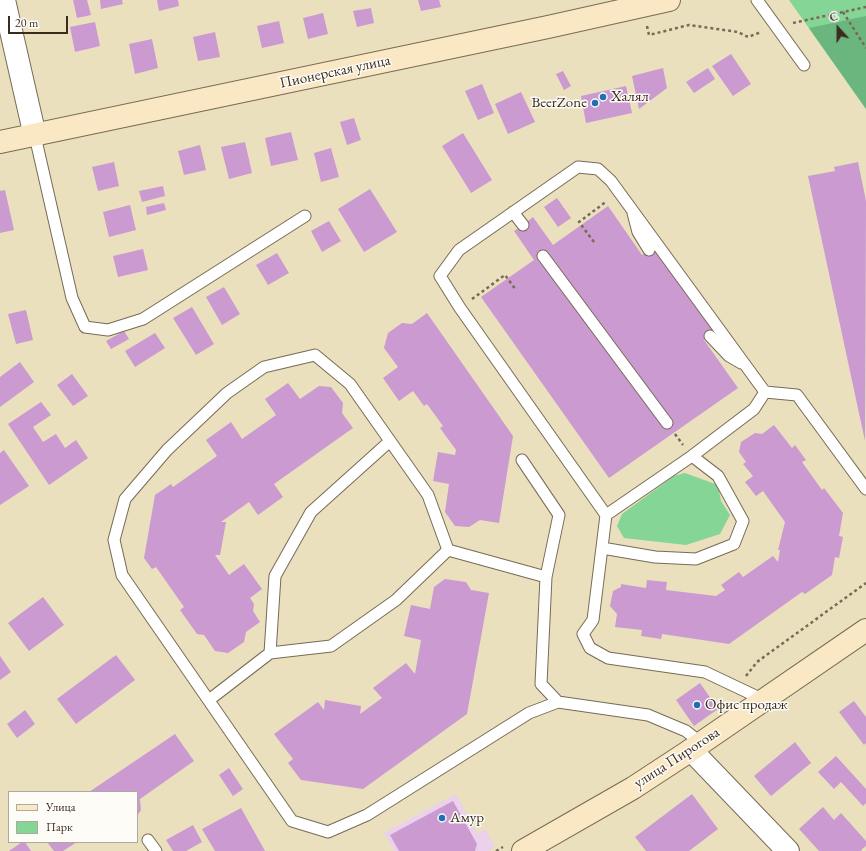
<!DOCTYPE html>
<meta charset="utf-8">
<style>
body{margin:0}
#map{position:relative;width:866px;height:851px;overflow:hidden;background:#eae0be;font-family:"EB Garamond",serif}
canvas{display:block}
.legend{position:absolute;left:8px;top:791px;width:130px;height:52px;box-sizing:border-box;background:#fdfcf7;border:1px solid #afa8a0;margin:0;padding:5px 7px;list-style:none;font-size:12px;color:#3b2a1e}
.legend li{display:flex;align-items:center;gap:8px;height:20px}
.legend b{width:20px;border:1px solid #afa8a0}
.north{position:absolute;left:818px;top:8px;width:40px;height:40px;-webkit-text-stroke:3px #fdfcf7;paint-order:stroke;rotate:339deg;font-size:11px;font-weight:700;line-height:16px;text-align:center;color:#3b2a1e}
.north::after{content:'';display:block;margin:auto;width:14px;height:18px;background:#3b2a1e;clip-path:polygon(50% 0,100% 100%,50% 72%,0 100%)}
.scale{position:absolute;left:8px;top:16px;width:60px;height:18px;box-sizing:border-box;border:2px solid #3b2a1e;border-top:0;padding-left:5px;font-size:12px;line-height:14px;white-space:nowrap;color:#3b2a1e;-webkit-text-stroke:3px #fdfcf7;paint-order:stroke}
</style>
<div id="map">
<canvas width="866" height="851"></canvas>
<ul class="legend">
<li><b style="height:5px;background:#fae7c3"></b>Улица</li>
<li><b style="height:11px;background:#84d596"></b>Парк</li>
</ul>
<div class="north">С</div>
<div class="scale">20 m</div>
</div>
<script>
const ctx = document.querySelector('canvas').getContext('2d');
ctx.lineJoin = 'round';
function paint(path, color) {
  ctx.fillStyle = color;
  ctx.fill(path, 'evenodd');
}
function trace(path, color, width, dash) {
  ctx.strokeStyle = color;
  ctx.lineWidth = width;
  ctx.lineCap = dash ? 'butt' : 'round';
  ctx.setLineDash(dash || []);
  ctx.stroke(path);
}
function write(font, color, halo, rows, align = 'center') {
  ctx.font = font + ' "EB Garamond",serif';
  ctx.lineWidth = 3;
  ctx.setLineDash([]);
  ctx.textBaseline = 'middle';
  ctx.strokeStyle = halo;
  ctx.fillStyle = color;
  for (const [text, x, y, turn = 0] of rows) {
    ctx.save();
    ctx.translate(x, y);
    ctx.rotate((+turn || 0) * Math.PI / 180);
    ctx.textAlign = isNaN(turn) ? turn : align;
    if (halo) ctx.strokeText(text, 0, 0);
    ctx.fillText(text, 0, 0);
    ctx.restore();
  }
}
const built = new Path2D(`
 M456 794 477 834 485 829 495 847 489 851H394L384 833Z`);
const green = new Path2D(`
 M789 0H866V109Z
 M685 473 718 485 721 501 730 515 720 534 686 545 624 538 617 526 622 514 674 476Z`);
const forest = new Path2D(`
 M866 16V109L809 28Z`);
const building = new Path2D(`
 M73 0H87L91 15 77 18Z
 M100 0H122L123 4 101 9Z
 M157 0H178L179 6 159 11Z
 M418 0H439L441 7 421 11Z
 M371 8 374 23 357 27 353 11Z
 M323 13 328 34 308 39 303 18Z
 M279 21 284 43 262 48 257 26Z
 M95 22 100 46 75 52 70 27Z
 M215 32 220 57 198 61 193 37Z
 M152 39 158 68 135 74 129 44Z
 M731 54 751 84 733 96 712 66Z
 M663 68 667 88 639 109 632 76Z
 M708 68 715 79 694 93 686 82Z
 M563 71 571 86 564 90 556 74Z
 M482 84 494 113 478 120 465 91Z
 M626 86 632 113 586 123 581 96Z
 M521 92 535 122 508 134 495 104Z
 M354 118 361 140 347 145 340 122Z
 M291 132 298 160 271 166 265 138Z
 M463 133 492 180 471 193 442 146Z
 M245 142 252 173 229 179 221 147Z
 M200 145 206 170 184 175 178 151Z
 M331 148 339 177 321 182 314 153Z
 M114 162 119 186 98 191 92 167Z
 M858 162 866 201 865 441 808 176 835 171 834 167Z
 M163 186 165 196 142 202 139 191Z
 M370 189 397 232 364 252 338 209Z
 M5 190 14 230 0 233V191Z
 M557 198 571 218 558 227 544 207Z
 M164 203 166 210 147 215 146 207Z
 M130 205 136 230 109 237 103 212Z
 M608 206 642 255 656 246 716 331 704 340 738 388 609 478 481 297 534 260 514 231 523 225 533 217 553 245Z
 M329 221 341 241 322 252 311 231Z
 M143 249 148 270 118 277 113 256Z
 M277 253 289 273 268 285 256 265Z
 M224 287 240 314 222 325 206 297Z
 M192 307 214 344 196 355 173 318Z
 M26 310 33 340 16 344 8 314Z
 M427 313 513 436 499 523 480 520 469 527 455 526 445 512 449 484 433 481 438 452 455 455 456 450 440 428 443 426 427 404 424 406 413 391 399 401 383 378 398 367 384 348 388 333 402 323 412 324Z
 M124 331 129 339 111 349 106 341Z
 M155 333 165 348 135 367 125 351Z
 M20 362 34 382 0 407V377Z
 M72 374 88 396 73 406 57 385Z
 M288 383 300 399 319 386 331 387 343 403 342 413 353 428 274 484 283 497 258 515 249 502 221 522H226L220 555H215L229 575 244 564 262 589 250 598 254 604 253 611 260 622 246 632 244 642 228 653 215 651 204 635 197 634 180 610 184 607 156 567 152 569 144 558 155 495 171 484 173 487 217 456 206 440 231 422 242 439 276 415 265 399Z
 M41 402 51 415 33 427 43 442 56 434 65 448 76 440 88 458 49 485 8 424Z
 M774 425 792 448 795 445 806 460 802 462 822 490 824 488 843 513 839 536 843 537 839 558 835 557 832 575 805 594 802 592 729 644 662 634 661 639 641 636 642 630 615 627 617 614 610 606 613 591 621 587V584L646 588 647 580 667 582 666 590 716 596 725 590 721 585 739 572 743 577 773 556 778 562 780 550H778L785 522 763 491 756 496 745 482 753 476 743 464 746 462 739 452 741 442 755 433 762 434Z
 M4 450 29 486 0 505V453Z
 M445 579 466 582 471 590 489 593 467 714 363 789 301 780 288 763 293 759 274 734 318 702 324 710 325 700 361 706 360 714 382 698 373 688 406 663 415 674 421 640 404 636 411 605 430 609 434 587Z
 M43 597 64 625 29 651 8 623Z
 M116 655 135 680 76 724 57 699Z
 M0 656 11 672 0 680Z
 M700 683 718 709 694 726 676 700Z
 M854 701 866 717V743L864 745 839 712Z
 M25 710 35 724 17 738 7 724Z
 M175 734 194 761 140 799 141 810 137 816V792H89Z
 M795 742 811 763 771 796 754 776Z
 M836 756 866 789V803L863 806 841 782 834 789 818 772Z
 M229 768 243 789 233 796 219 775Z
 M692 794 718 829 689 851H646L635 837Z
 M453 801 477 844 475 851H399L390 835Z
 M823 807 834 820 841 813 866 841V846L861 850 862 851H819L799 829Z
 M241 808 265 851H215L202 829Z
 M193 825 202 842 186 851H173L166 840Z
 M22 842H25L31 851H9Z
 M47 842H77L63 851H54Z`);
const path = new Path2D(`
 M843 12 866 48
 M793 23 866 7
 M647 26 649 35 689 25 738 32 748 37 761 32
 M594 242 579 222 607 201
 M472 299 505 275 516 290
 M675 434 683 445
 M746 676 757 662 866 583
 M496 851 503 847`);
const lane = new Path2D(`
 M757 0 804 65
 M35 136 72 298 85 327 108 330 143 319 305 216
 M513 212 523 225
 M633 213 638 232 649 250
 M543 256 667 423
 M710 336 729 356 741 363
 M390 441 311 512 275 576 270 653 331 646 396 600 448 550
 M522 460 559 515 546 577 541 684 558 702 648 715 686 731 701 743
 M606 515 460 308 440 276 459 250 578 167 598 169 611 181 765 392 797 395 866 489
 M602 548 655 557 696 559 734 544 743 521 718 476 692 456
 M546 577 448 550 428 495 350 384 315 355 264 367 227 393 167 450 125 499 114 540 122 575 292 821 328 832 367 815 529 713 558 702
 M209 700 270 653
 M764 700 705 672 608 658 590 648 583 634 593 620 606 515 692 456 754 409 765 392
 M148 840 156 851`);
const street = new Path2D(`
 M4 0 35 136
 M691 750 788 851`);
const secondary = new Path2D(`
 M0 142 548 27 669 0
 M523 851 633 788 691 750 866 630`);
const markers = [
 [603,97,4,"#1f6fb2"],
 [595,103,4,"#1f6fb2"],
 [697,705,4,"#1f6fb2"],
 [442,818,4,"#1f6fb2"]
];
const streetNames = [
 ["Пионерская улица",335,72,-12],
 ["улица Пирогова",677,758,-33]
];
const poiNames = [
 ["Халял",611,97],
 ["BeerZone",587,103,"right"],
 ["Офис продаж",705,705],
 ["Амур",450,818]
];
paint(built, '#ebd1eb');
paint(green, '#84d596');
paint(forest, '#6bb67f');
paint(building, '#ca9ad1');
trace(lane, '#786a56', 13);
trace(street, '#786a56', 24);
trace(secondary, '#786a56', 24);
trace(path, '#786a56', 2.5, [3, 3]);
trace(lane, '#fff', 11);
trace(street, '#fff', 22);
trace(secondary, '#fae7c3', 22);
for (const [x, y, r, color] of markers) {
  const dot = new Path2D();
  dot.arc(x, y, r, 0, 2 * Math.PI);
  ctx.fillStyle = color;
  ctx.fill(dot);
  trace(dot, '#fdfcf7', 1.5);
}
write('15px', '#3b2a1e', '#fdfcf7', streetNames);
write('15px', '#3b2a1e', '#fdfcf7', poiNames, 'left');
</script>
